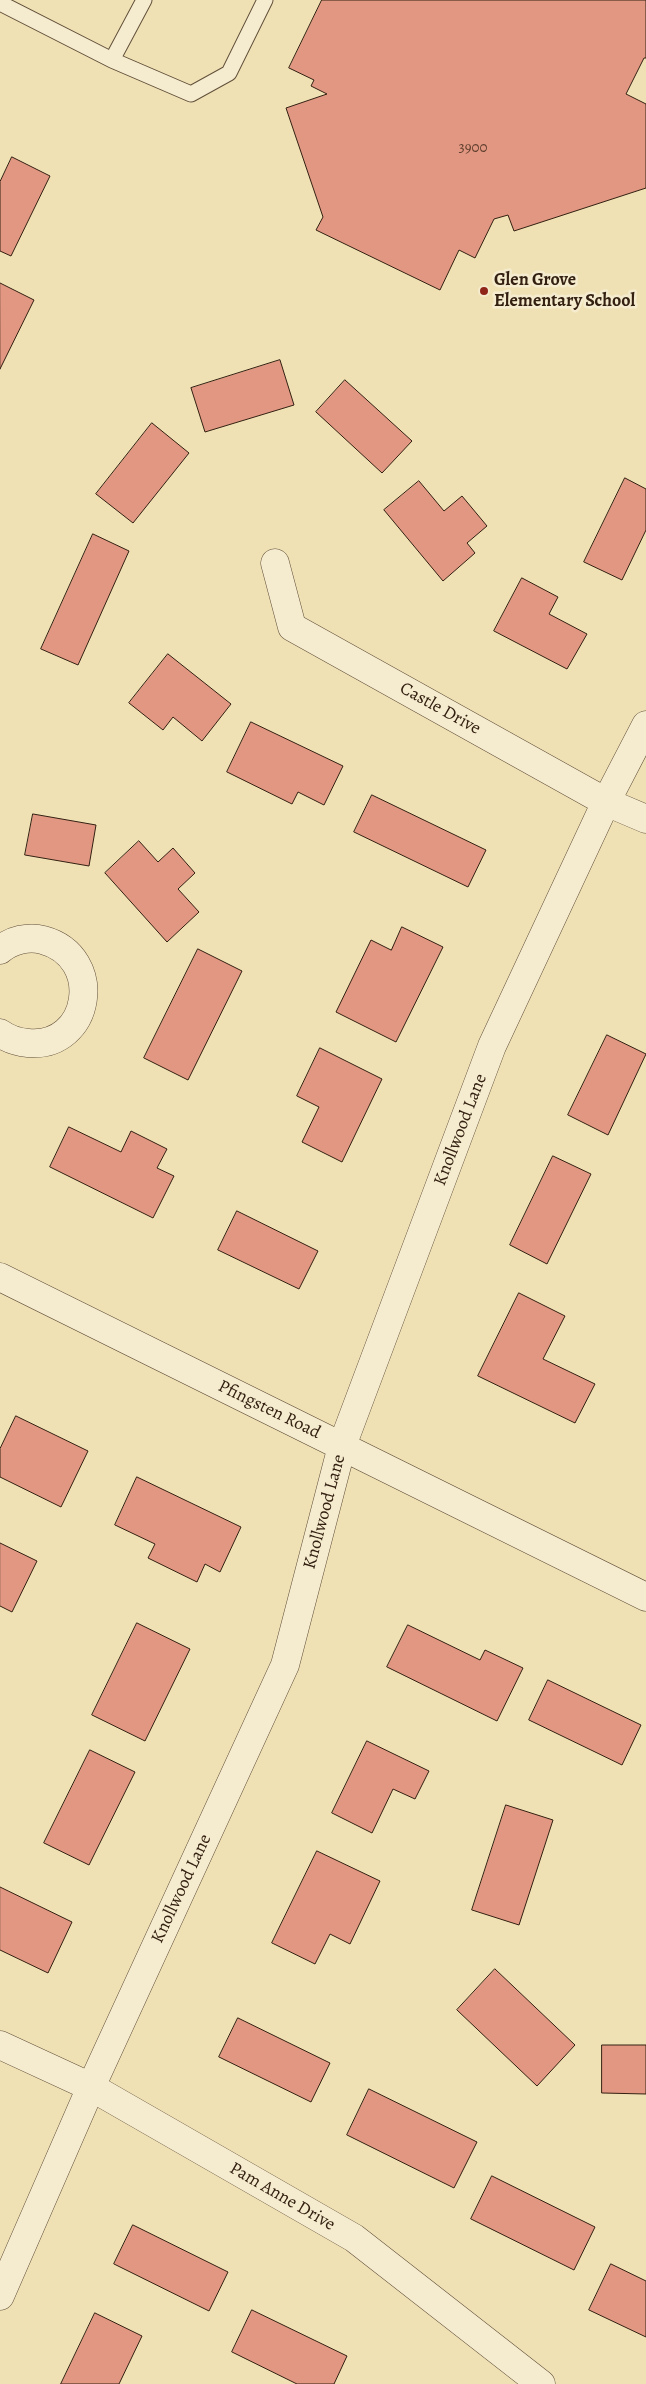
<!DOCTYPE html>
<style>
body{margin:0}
canvas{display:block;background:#f0e1b5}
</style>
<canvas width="646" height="2384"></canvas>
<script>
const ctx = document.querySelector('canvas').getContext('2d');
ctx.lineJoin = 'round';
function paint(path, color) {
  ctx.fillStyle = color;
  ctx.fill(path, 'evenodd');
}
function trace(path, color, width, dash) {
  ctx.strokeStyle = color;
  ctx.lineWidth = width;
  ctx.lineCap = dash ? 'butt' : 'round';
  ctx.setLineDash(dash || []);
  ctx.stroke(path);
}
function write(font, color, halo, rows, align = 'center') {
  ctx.font = font + ' Alegreya,serif';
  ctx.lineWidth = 5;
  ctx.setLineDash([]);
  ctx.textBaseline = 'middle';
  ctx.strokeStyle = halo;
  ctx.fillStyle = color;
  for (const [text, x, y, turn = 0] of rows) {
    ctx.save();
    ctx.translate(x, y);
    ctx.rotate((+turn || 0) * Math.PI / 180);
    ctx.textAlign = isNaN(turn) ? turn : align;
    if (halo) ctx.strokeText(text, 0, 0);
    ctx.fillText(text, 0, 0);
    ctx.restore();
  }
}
const building = new Path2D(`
 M322 0H646V58H644L626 94 646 104V188L514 231 508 215 494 219 475 258 459 250 440 290 316 230 323 217 286 108 327 94 311 86 314 80 289 68Z
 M12 157 50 176 11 256 0 251V182Z
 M0 283 34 300 0 369Z
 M280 360 294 405 205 432 191 388Z
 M345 380 412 441 382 473 316 412Z
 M152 423 189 453 133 523 96 494Z
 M625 478 646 489V530L622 580 584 562Z
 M419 481 444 511 462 496 487 526 467 543 475 553 443 581 384 510Z
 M93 534 129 551 78 665 41 649Z
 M522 578 558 597 549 614 587 634 567 669 494 631Z
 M168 654 231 704 202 741 173 717 163 730 129 703Z
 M251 722 343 766 324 805 298 792 292 804 227 772Z
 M372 795 486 850 468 887 354 832Z
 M33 814 96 825 89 866 25 855Z
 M139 841 158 862 173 848 195 873 178 889 199 912 167 942 105 873Z
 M402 927 443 947 396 1042 336 1012 371 940 391 950Z
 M198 949 242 971 188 1080 144 1058Z
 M607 1035 646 1054 608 1135 568 1115Z
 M320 1048 382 1079 342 1162 302 1142 319 1107 297 1096Z
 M69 1127 121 1152 131 1131 167 1149 157 1168 174 1176 153 1218 50 1167Z
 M553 1156 591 1174 547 1264 510 1245Z
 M237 1211 318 1251 299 1289 218 1250Z
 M519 1293 565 1316 543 1359 595 1384 575 1423 478 1376Z
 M16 1416 88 1451 61 1507 0 1477V1449Z
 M137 1477 241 1527 220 1572 205 1564 197 1582 148 1558 155 1544 115 1525Z
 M0 1543 37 1561 12 1612 0 1606Z
 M137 1623 190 1649 145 1741 92 1715Z
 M408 1625 480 1660 485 1650 523 1668 497 1721 387 1667Z
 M548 1680 641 1725 622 1765 529 1720Z
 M367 1741 429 1771 415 1799 393 1789 372 1833 332 1813Z
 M90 1750 135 1772 89 1865 44 1843Z
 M506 1805 553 1820 519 1925 472 1910Z
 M317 1851 380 1881 350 1944 330 1934 315 1964 272 1943Z
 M0 1887 72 1922 48 1973 0 1950Z
 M495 1969 575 2045 537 2086 457 2010Z
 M238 2018 330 2063 311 2102 219 2057Z
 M602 2045H646V2094L602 2093Z
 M369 2089 477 2142 454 2188 347 2135Z
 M492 2176 595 2227 574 2270 471 2219Z
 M133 2225 228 2272 209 2311 114 2264Z
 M611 2264 646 2281V2337L589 2310Z
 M252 2310 347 2356 334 2384H297L232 2352Z
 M95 2313 142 2336 119 2384H61Z`);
const service = new Path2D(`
 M0 3 112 60 191 94 229 73 265 0
 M112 60 144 0`);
const minor = new Path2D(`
 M275 563 292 627 606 802 646 819
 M0 950C11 940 29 936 43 940 106 957 91 1049 28 1043 18 1042 8 1039 0 1033
 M0 1277 646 1597
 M0 2045 91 2087 354 2238 541 2384
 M0 2296 91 2087 285 1665 342 1446 492 1046 606 802 646 725`);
const markers = [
 [484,291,5,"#8f2418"]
];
const numberNames = [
 ["3900",473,148]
];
const poiNames = [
 ["Glen Grove",494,281],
 ["Elementary School",494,302]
];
const streetNames = [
 ["Castle Drive",440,709,29],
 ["Knollwood Lane",461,1130,-69],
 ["Pfingsten Road",269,1410,26],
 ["Knollwood Lane",325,1512,-75],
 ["Knollwood Lane",182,1889,-65],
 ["Pam Anne Drive",282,2197,30]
];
paint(building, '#e19782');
trace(building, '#332011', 1);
trace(service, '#62503a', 17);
trace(minor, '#62503a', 29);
trace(service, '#f5eccf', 15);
trace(minor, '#f5eccf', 28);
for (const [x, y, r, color] of markers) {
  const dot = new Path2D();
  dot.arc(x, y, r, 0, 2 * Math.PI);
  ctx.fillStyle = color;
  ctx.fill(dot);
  trace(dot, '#f5eccf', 2);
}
write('15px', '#5e3e2d', null, numberNames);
write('bold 18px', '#332011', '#f5eccf', poiNames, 'left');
write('18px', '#332011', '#f5eccf', streetNames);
</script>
